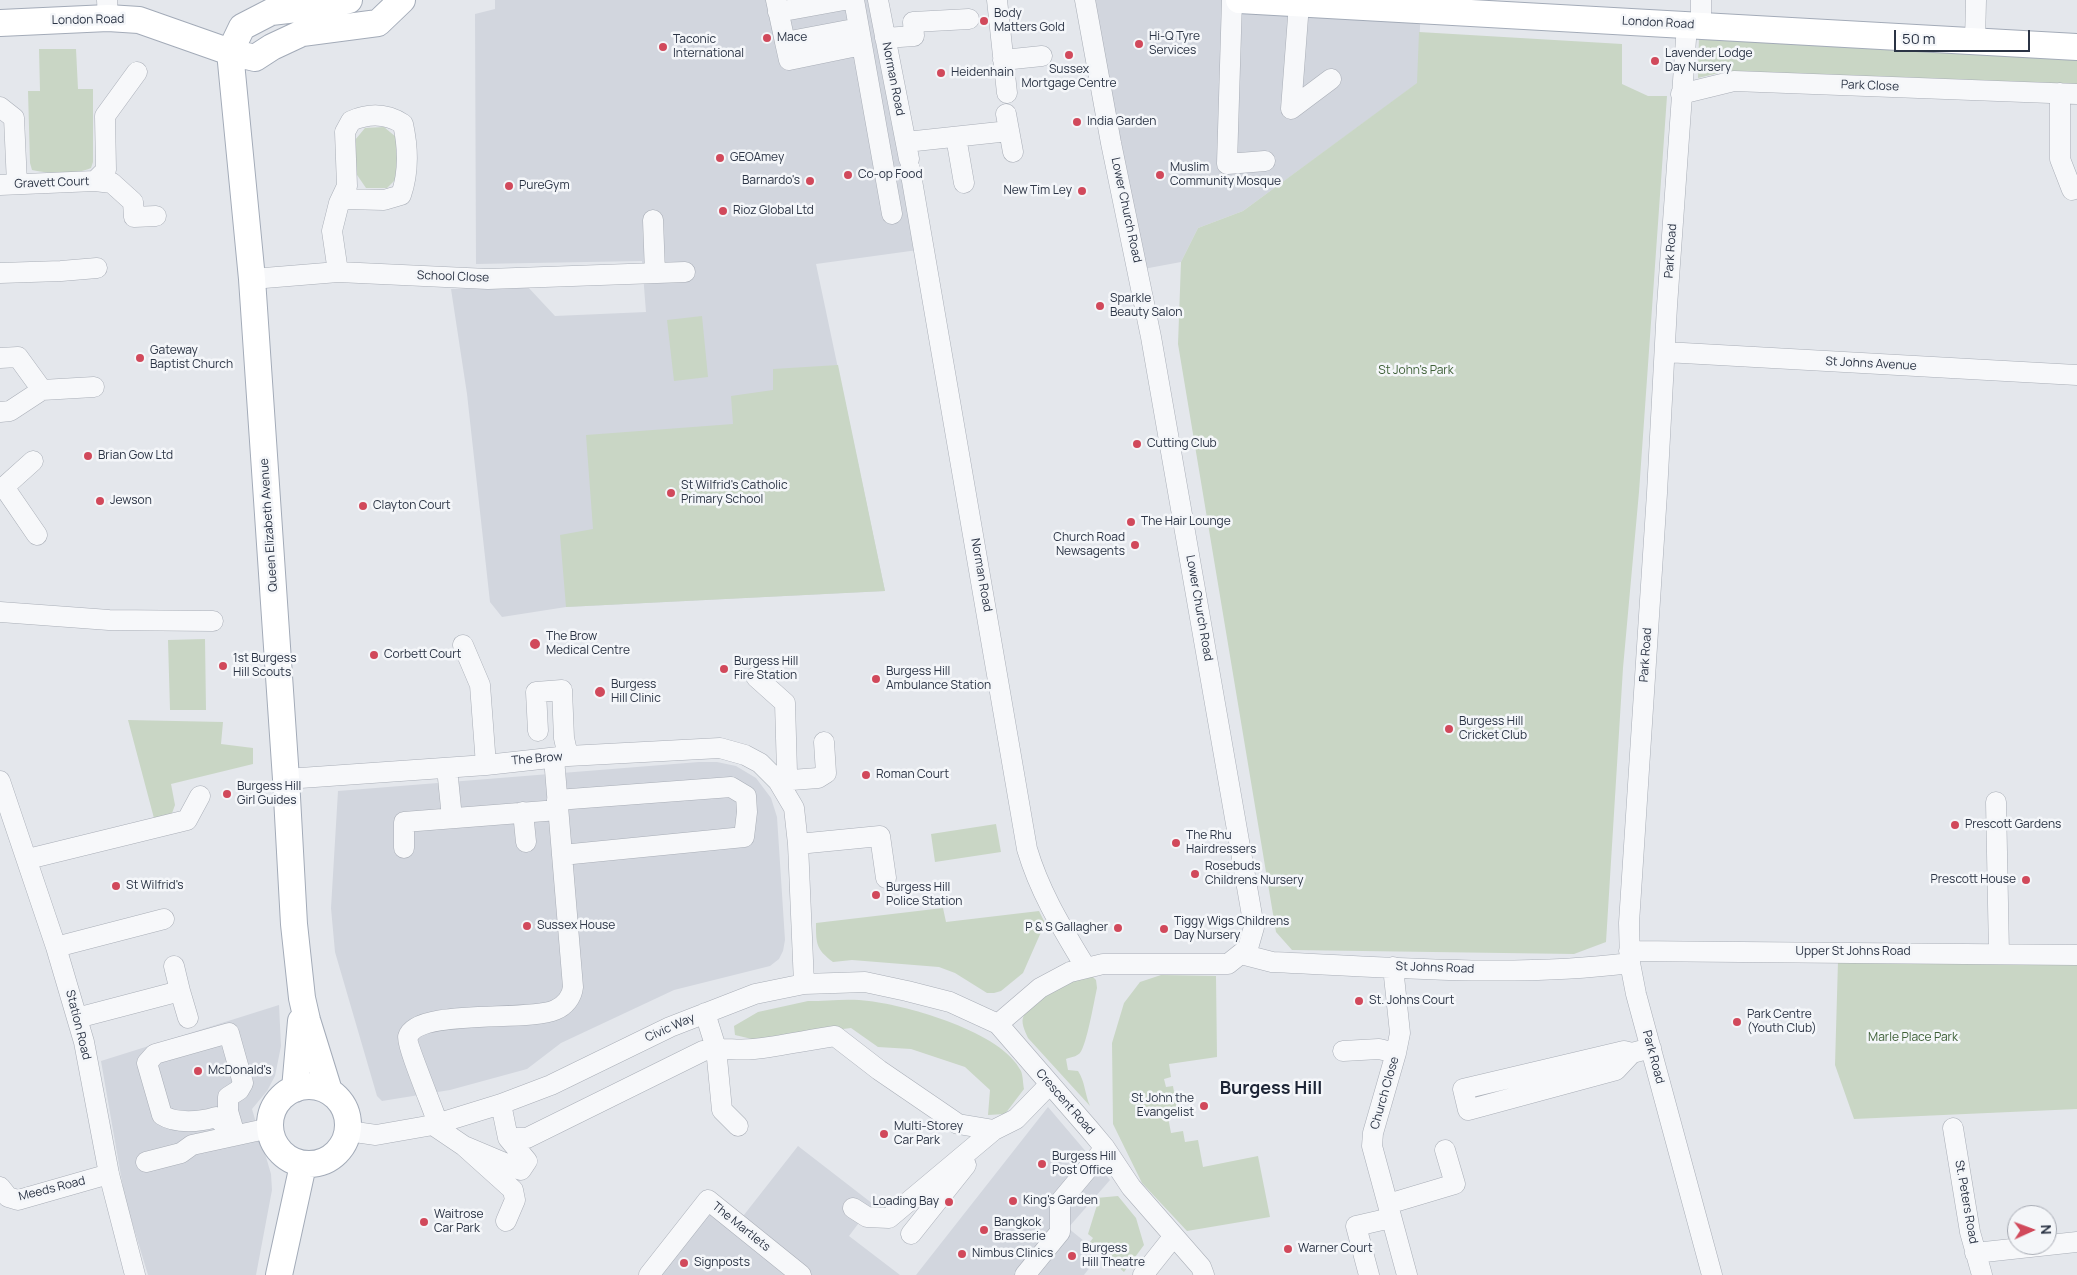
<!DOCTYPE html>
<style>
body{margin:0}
#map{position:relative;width:2077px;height:1275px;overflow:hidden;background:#e4e7ec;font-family:Manrope,sans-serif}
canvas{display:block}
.north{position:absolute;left:2007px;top:1205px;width:50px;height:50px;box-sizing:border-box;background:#f4f6f9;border:1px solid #a4a8b1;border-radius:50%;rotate:88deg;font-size:14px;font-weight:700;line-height:20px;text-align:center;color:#2b3445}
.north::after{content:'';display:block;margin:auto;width:18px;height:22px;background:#d1495b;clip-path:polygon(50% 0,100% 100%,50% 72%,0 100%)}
.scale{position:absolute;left:1894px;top:30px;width:136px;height:22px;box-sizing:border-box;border:2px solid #2b3445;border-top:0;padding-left:6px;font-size:15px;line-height:18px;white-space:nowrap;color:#2b3445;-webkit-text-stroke:4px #f4f6f9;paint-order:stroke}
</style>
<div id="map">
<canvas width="2077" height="1275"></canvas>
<div class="north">N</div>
<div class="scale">50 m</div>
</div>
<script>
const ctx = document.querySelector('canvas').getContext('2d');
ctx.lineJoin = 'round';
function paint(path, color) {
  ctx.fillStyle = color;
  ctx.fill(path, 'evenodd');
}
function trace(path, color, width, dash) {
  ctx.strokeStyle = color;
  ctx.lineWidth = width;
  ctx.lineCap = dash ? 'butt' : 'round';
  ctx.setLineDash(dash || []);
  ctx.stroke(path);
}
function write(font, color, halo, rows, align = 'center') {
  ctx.font = font + ' Manrope,sans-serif';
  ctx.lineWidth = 5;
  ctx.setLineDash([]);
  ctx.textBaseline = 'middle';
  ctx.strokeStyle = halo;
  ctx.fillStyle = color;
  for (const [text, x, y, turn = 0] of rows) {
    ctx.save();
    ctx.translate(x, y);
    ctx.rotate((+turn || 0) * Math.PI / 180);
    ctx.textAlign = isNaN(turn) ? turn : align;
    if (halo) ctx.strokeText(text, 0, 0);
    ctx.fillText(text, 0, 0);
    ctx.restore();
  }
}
const built = new Path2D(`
 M495 0H877L925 249 816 264 885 591 566 607 502 617 490 602 467 394 451 289 527 286 555 316 646 312 642 261 476 264 475 14 495 9Z
 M1085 0H1421L1418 83 1243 211 1198 228 1181 262 1138 270Z
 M699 762H717L736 766 756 778 771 798 777 817 785 940 783 951 779 959 770 966 674 990 561 1043 527 1069 450 1090 382 1101 377 1096 335 952 331 908 338 791Z
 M279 1005 281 1046 275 1076 267 1091 252 1109 271 1174 272 1190 256 1275H148L125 1199 101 1061Z
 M1048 1107 1110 1180 1068 1228 1100 1254 1084 1275H916Z
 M798 1146 873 1204 849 1236 900 1275H644L709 1194 740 1220Z`);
const green = new Path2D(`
 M1419 32 1622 44V84L1648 96H1667L1639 492 1623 668 1606 942 1574 954 1292 950 1276 932 1178 344 1181 262 1198 228 1243 211 1417 83Z
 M1699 35 2077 58V85L1723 72 1698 78Z
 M39 49H76L78 89H93V162L91 168C76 175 49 174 32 170L30 163 28 91H40Z
 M384 127 396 137 398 177 387 188H366L355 172V140L365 128Z
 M702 316 708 377 674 381 667 320Z
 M838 365 885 591 566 607 560 535 593 529 586 435 733 424 731 396 773 390V369Z
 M205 639 206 710H170L168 640Z
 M128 720 223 722 221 744 253 748V764L171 784 175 805 171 816 155 822Z
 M996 824 1001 852 935 862 931 834Z
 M943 908 946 922 1039 911 1045 923 1023 973 1001 991 994 993H987L955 973 939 967 852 960 833 962C816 949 816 944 816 923Z
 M1838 961 2077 964V1109L1854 1119 1835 1065Z
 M1161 975 1216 976 1217 1057 1169 1064 1171 1077 1164 1079 1166 1087 1173 1086 1177 1110 1167 1112 1171 1133 1183 1131 1185 1142 1198 1140 1203 1167 1258 1156 1270 1217 1187 1231 1142 1183 1113 1124 1112 1043 1124 1003 1140 982Z
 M1086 977H1093L1096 980 1097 988C1094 1001 1087 1044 1080 1053 1076 1057 1071 1057 1066 1059L1068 1070 1078 1071C1085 1081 1085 1095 1090 1106L1028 1038C1025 1031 1020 1022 1024 1015 1033 994 1066 984 1086 977Z
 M808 1001C828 1001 849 998 869 1001 909 1006 1002 1032 1021 1071 1023 1076 1023 1084 1024 1089L1005 1114 988 1115 990 1090 965 1067 911 1049 878 1047 851 1028 756 1040 735 1035 734 1026 758 1012Z
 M1118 1196 1136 1218 1144 1245 1124 1272 1090 1242 1093 1238 1088 1234 1097 1205 1096 1198Z`);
const minor = new Path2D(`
 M107 0 108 18
 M776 0 785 42 859 28
 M854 0 892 214
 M878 0 909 159
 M997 0 1007 93
 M1232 0 1227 164 1265 161
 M1299 4 1291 109 1331 79
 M778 12 844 0
 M1687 25 1667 306 1657 493 1629 923 1630 963 1636 994 1712 1275
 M1701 26V0
 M885 38 914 36 913 22 969 19
 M1975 41 1976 0
 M785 42 789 60 862 45
 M1003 60 1042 56
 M2060 93V159L2072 190
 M1681 94 1734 81 2077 94
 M0 107 14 118 17 184
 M1006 114 1013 152
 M956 137 964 183
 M906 142 1009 131
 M910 169 1027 849C1040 893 1062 928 1086 968
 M95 181 112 183 133 202 134 217 156 216
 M0 185 95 181 106 170 105 116 137 72
 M653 220 655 273
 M338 272 332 231 339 203 347 186 345 132 351 121C369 113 386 113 403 124 408 147 409 172 401 195L384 200 346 199 339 203
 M0 273 61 271 97 268
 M252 279 338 272 488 279 685 272
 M1665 352 2077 375
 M0 358 18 357 42 390 94 387
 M0 412 10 411 42 390
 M33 461 4 487 37 535
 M0 612 109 620 213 621
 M463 645 480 685 486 765
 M756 677 785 703 787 772 778 781 794 808 798 844 804 984
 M538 731 536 692 562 690 564 738 568 756
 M447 768 452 818
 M286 779 486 765 568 756 720 748 745 755 760 763 778 781 818 778 826 773 824 742
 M0 781 56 947 84 1042 109 1174 135 1275
 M557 800 731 787 746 796 747 812 744 837 562 855
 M1996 802 1999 954
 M523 812 526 842
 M798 844 880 836 886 878
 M404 848V822L558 810
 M28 859 187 820 200 796
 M56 947 164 919
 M1629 951 2077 955
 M1241 954 1272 962C1391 967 1512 978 1630 963
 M1393 967 1400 1033 1396 1053 1373 1133 1372 1146 1407 1275
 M180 991 188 1018
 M705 1013 716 1048 722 1110 738 1126
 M77 1018 180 991 174 966
 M998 1024 1040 988 1070 972 1103 964H1228L1248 948 1254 927 1151 337 1111 143 1085 0
 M229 1033 243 1083 239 1090 228 1097V1111L235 1135 216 1117C200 1122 176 1124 162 1115L147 1063 155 1054Z
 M1343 1051 1379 1049 1396 1053
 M1632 1053 1624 1051 1463 1089 1468 1110 1616 1070 1632 1053 1651 1048
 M438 1124C434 1111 406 1044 408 1037 416 1008 529 1022 555 1010 565 1006 572 997 573 987L554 758
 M433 1125 464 1146 513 1190 515 1200 506 1221
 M1953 1128 1970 1232 1982 1275
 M348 1131 376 1135 433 1125 501 1104 551 1085 670 1027 755 994 804 984 865 982 907 991 950 1002 998 1024 1090 1130 1105 1148 1131 1187 1201 1267 1204 1275
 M508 1138H527L703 1051C720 1047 736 1051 754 1049 780 1046 808 1040 835 1036L879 1070 958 1124 994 1130 1016 1119 1049 1085
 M464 1146 521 1170 527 1161 508 1138 501 1104
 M146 1162 181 1153 192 1145 270 1128
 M0 1187 8 1197 18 1200 109 1174
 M1388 1204 1455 1184 1445 1150
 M853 1208 867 1217 889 1218 994 1130
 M911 1234 966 1165
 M1975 1253 2077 1242
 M649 1275 708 1200 801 1275
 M1025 1275 1060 1232V1202L1105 1148
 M1143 1275 1174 1236
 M1369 1275 1356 1226 1391 1218`);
const major = new Path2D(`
 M1239 0 2077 47
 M0 23 108 18 139 20 230 52 255 58 272 47 302 33 378 23 402 0
 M230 52 252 279 286 779 294 924 302 998 307 1020 329 1091
 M230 52 242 27 271 12 322 6 349 0
 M270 1125a39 39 0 1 1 78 0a39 39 0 1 1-78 0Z
 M295 1089 301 1021
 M279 1275 303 1165`);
const markers = [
 [984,21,5,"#d1495b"],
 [767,38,5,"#d1495b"],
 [1139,44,5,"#d1495b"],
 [663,47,5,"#d1495b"],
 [1069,55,5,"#d1495b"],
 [1655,61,5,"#d1495b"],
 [941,73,5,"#d1495b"],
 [1077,122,5,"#d1495b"],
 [720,158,5,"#d1495b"],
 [848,175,5,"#d1495b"],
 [1160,175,5,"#d1495b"],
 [810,181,5,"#d1495b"],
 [509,186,5,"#d1495b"],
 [1082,191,5,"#d1495b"],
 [723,211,5,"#d1495b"],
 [1100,306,5,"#d1495b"],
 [140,358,5,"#d1495b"],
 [1137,444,5,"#d1495b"],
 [88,456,5,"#d1495b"],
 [671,493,5,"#d1495b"],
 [100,501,5,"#d1495b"],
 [363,506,5,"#d1495b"],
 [1131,522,5,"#d1495b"],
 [1135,545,5,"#d1495b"],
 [535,644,6,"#d1495b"],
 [374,655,5,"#d1495b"],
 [223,666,5,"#d1495b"],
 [724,669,5,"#d1495b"],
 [876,679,5,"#d1495b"],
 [600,692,6,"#d1495b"],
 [1449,729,5,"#d1495b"],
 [866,775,5,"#d1495b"],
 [227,794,5,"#d1495b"],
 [1955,825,5,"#d1495b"],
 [1176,843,5,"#d1495b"],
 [1195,874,5,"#d1495b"],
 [2026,880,5,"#d1495b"],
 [116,886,5,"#d1495b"],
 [876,895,5,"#d1495b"],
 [527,926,5,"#d1495b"],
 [1118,928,5,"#d1495b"],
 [1164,929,5,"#d1495b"],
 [1359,1001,5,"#d1495b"],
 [1737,1022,5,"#d1495b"],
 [198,1071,5,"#d1495b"],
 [1204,1106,5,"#d1495b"],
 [884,1134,5,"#d1495b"],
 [1042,1164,5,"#d1495b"],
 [1013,1201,5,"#d1495b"],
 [949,1202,5,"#d1495b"],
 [424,1222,5,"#d1495b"],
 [984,1230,5,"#d1495b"],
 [1288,1249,5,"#d1495b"],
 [962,1254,5,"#d1495b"],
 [1072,1256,5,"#d1495b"],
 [684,1263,5,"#d1495b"]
];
const poiNames = [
 ["Body",994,14],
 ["Matters Gold",994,28],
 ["Hi-Q Tyre",1149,37],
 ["Services",1149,51],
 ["Mace",777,38],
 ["Taconic",673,40],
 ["International",673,54],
 ["Lavender Lodge",1665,54],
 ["Day Nursery",1665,68],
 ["Sussex",1069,70,"center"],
 ["Mortgage Centre",1069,84,"center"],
 ["Heidenhain",951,73],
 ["India Garden",1087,122],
 ["GEOAmey",730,158],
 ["Muslim",1170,168],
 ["Community Mosque",1170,182],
 ["Co-op Food",858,175],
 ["Barnardo's",800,181,"right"],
 ["PureGym",519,186],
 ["New Tim Ley",1072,191,"right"],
 ["Rioz Global Ltd",733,211],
 ["Sparkle",1110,299],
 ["Beauty Salon",1110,313],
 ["Gateway",150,351],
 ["Baptist Church",150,365],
 ["Cutting Club",1147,444],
 ["Brian Gow Ltd",98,456],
 ["St Wilfrid's Catholic",681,486],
 ["Primary School",681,500],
 ["Jewson",110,501],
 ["Clayton Court",373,506],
 ["The Hair Lounge",1141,522],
 ["Church Road",1125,538,"right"],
 ["Newsagents",1125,552,"right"],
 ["The Brow",546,637],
 ["Medical Centre",546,651],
 ["Corbett Court",384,655],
 ["1st Burgess",233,659],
 ["Hill Scouts",233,673],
 ["Burgess Hill",734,662],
 ["Fire Station",734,676],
 ["Burgess Hill",886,672],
 ["Ambulance Station",886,686],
 ["Burgess",611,685],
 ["Hill Clinic",611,699],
 ["Burgess Hill",1459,722],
 ["Cricket Club",1459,736],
 ["Roman Court",876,775],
 ["Burgess Hill",237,787],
 ["Girl Guides",237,801],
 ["Prescott Gardens",1965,825],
 ["The Rhu",1186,836],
 ["Hairdressers",1186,850],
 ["Rosebuds",1205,867],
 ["Childrens Nursery",1205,881],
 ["Prescott House",2016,880,"right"],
 ["St Wilfrid's",126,886],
 ["Burgess Hill",886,888],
 ["Police Station",886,902],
 ["Tiggy Wigs Childrens",1174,922],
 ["Day Nursery",1174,936],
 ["Sussex House",537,926],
 ["P & S Gallagher",1108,928,"right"],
 ["St. Johns Court",1369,1001],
 ["Park Centre",1747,1015],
 ["(Youth Club)",1747,1029],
 ["McDonald's",208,1071],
 ["St John the",1194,1099,"right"],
 ["Evangelist",1194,1113,"right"],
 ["Multi-Storey",894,1127],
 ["Car Park",894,1141],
 ["Burgess Hill",1052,1157],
 ["Post Office",1052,1171],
 ["King's Garden",1023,1201],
 ["Loading Bay",939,1202,"right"],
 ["Waitrose",434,1215],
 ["Car Park",434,1229],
 ["Bangkok",994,1223],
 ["Brasserie",994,1237],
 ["Burgess",1082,1249],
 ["Hill Theatre",1082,1263],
 ["Warner Court",1298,1249],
 ["Nimbus Clinics",972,1254],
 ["Signposts",694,1263]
];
const streetNames = [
 ["London Road",88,20,-1],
 ["London Road",1658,23,3],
 ["Norman Road",893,79,79],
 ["Park Close",1870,86,2],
 ["Gravett Court",52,183,-2],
 ["Lower Church Road",1126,210,78],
 ["Park Road",1671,251,-86],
 ["School Close",453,277,2],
 ["St Johns Avenue",1871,364,3],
 ["Queen Elizabeth Avenue",269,525,-94],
 ["Norman Road",981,575,80],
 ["Lower Church Road",1199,608,80],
 ["Park Road",1646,655,-86],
 ["The Brow",537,759,-5],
 ["Upper St Johns Road",1853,952],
 ["St Johns Road",1435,968,2],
 ["Station Road",78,1025,76],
 ["Civic Way",670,1028,-24],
 ["Park Road",1653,1057,75],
 ["Church Close",1385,1093,-74],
 ["Crescent Road",1065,1102,49],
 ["Meeds Road",52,1189,-14],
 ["St. Peters Road",1966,1202,80],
 ["The Martlets",741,1227,39]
];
const parkNames = [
 ["St John's Park",1416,371],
 ["Marle Place Park",1913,1038]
];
const districtNames = [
 ["Burgess Hill",1271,1089]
];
paint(built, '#d2d6de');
paint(green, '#c9d6c5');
trace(minor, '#a9aeb7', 21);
trace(major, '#a3abb8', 28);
trace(minor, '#f7f8fa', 20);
trace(major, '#fff', 26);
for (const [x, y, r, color] of markers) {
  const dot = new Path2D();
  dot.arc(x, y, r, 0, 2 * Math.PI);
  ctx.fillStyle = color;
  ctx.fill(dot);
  trace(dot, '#f4f6f9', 2);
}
write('12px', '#2b3445', '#f4f6f9', poiNames, 'left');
write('12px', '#2b3445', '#f4f6f9', streetNames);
write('12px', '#3f6138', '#f4f6f9', parkNames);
write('bold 18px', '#1d2536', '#f4f6f9', districtNames);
</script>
